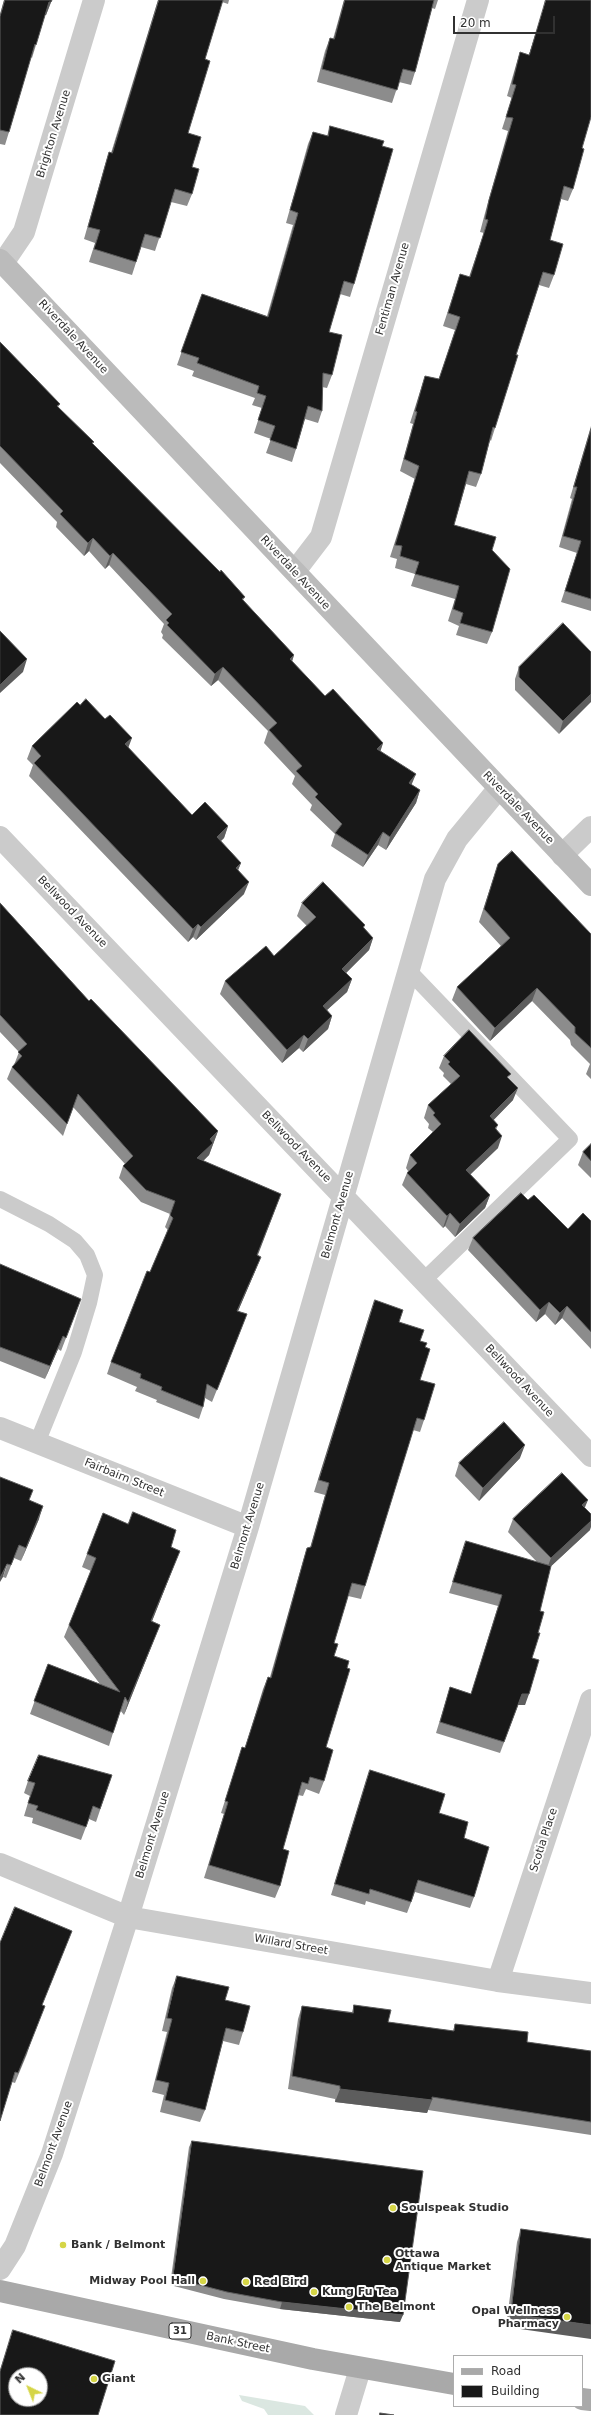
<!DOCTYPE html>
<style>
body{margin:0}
#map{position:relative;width:591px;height:2415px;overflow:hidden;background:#fff;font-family:"DejaVu Sans",sans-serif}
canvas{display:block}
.legend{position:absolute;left:453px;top:2355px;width:130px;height:52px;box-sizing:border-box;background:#fff;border:1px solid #adadad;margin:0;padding:5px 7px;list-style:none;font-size:12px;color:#313131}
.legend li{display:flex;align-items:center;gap:8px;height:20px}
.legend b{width:20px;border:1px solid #adadad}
.north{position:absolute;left:8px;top:2367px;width:40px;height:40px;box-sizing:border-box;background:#fff;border:1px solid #adadad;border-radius:50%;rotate:317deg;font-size:11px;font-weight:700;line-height:16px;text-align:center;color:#313131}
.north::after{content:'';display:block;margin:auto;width:14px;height:18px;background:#d5d546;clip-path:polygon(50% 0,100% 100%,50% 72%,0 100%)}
.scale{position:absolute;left:453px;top:16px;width:102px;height:18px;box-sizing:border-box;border:2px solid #313131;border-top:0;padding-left:5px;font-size:12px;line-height:14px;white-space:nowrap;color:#313131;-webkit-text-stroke:3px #fff;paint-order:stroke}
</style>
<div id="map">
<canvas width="591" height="2415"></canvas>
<ul class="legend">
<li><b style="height:5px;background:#a9a9a9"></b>Road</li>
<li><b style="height:11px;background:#181818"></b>Building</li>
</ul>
<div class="north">N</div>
<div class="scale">20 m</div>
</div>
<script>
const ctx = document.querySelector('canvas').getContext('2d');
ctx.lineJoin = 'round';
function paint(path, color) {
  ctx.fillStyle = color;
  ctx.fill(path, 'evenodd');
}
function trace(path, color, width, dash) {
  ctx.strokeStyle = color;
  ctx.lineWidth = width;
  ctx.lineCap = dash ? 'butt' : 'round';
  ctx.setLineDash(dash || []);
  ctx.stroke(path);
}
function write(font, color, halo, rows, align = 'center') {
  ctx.font = font + ' "DejaVu Sans",sans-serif';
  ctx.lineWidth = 4;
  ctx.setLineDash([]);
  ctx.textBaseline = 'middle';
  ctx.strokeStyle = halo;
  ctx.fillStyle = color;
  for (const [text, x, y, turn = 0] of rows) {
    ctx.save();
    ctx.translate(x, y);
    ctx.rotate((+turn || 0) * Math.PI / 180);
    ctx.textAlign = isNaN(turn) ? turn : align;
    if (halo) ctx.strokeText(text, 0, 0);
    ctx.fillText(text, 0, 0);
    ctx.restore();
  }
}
const green = new Path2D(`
 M239 2395 305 2406 314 2415H268L264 2409 242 2401Z`);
const lane = new Path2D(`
 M409 971 570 1139 424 1280
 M0 1199 49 1224 75 1241 87 1255 95 1275 89 1303 74 1352 37 1443`);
const street = new Path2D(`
 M3 263 24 232 94 0
 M295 571 321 537 478 0
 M0 837 591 1456
 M562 855 591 827
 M0 1428 248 1527
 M0 1864 128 1917 498 1981 591 1993
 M498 1981 591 1700
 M0 2269 15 2246 52 2154 128 1917 248 1527 435 879 457 839 499 788
 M346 2415 360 2369`);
const secondary = new Path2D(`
 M0 260 591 885`);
const primary = new Path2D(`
 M0 2291 313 2359 454 2384
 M582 2399 591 2400`);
const wall = new Path2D(`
 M4 0H52L46 15H45L36 45 32 58 31 57 9 132 5 145 0 144V14Z
 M158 0H229L228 4 222 2 205 59 188 133 192 167V194L187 206 171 202 155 251 141 247 132 275 89 262 95 243 84 239 105 165 109 152 111 153Z
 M344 0H438L435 9 432 8 415 72 411 85 399 82 392 103 317 82 325 51 330 38 333 39Z
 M545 0H591L582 148 573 189 568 201 561 199 550 240 554 275 549 288 539 285 516 355 495 428 491 441 490 440 481 474 476 487 466 484 454 525 492 550V632L487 644 456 635 459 626 448 621 455 599 411 586 415 574 395 568 397 559 390 557 415 479 400 471 413 424 410 423 425 376 439 379 455 330 443 326 460 274 469 277 484 233 480 232 485 213 508 131 502 129 512 98 507 96 516 65 520 52 529 55 541 18Z
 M330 126 382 146 354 284 350 297 340 294 329 332 332 375 327 388 322 387V411L318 423 305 419 296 449 292 462 266 453 271 439 254 433 262 408 252 405 255 398 192 376 194 371 177 365 202 294 267 316 293 225 286 223 308 144 313 132 327 136Z
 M0 342 60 404 58 407 93 444 245 597 243 600 294 655 292 662 325 696 383 743 380 751 412 785 420 790 416 803 386 850 378 845 363 867 331 846 335 834 310 810 312 805 292 784 295 776 264 743 268 731 218 680 211 686 162 638 163 635 161 632 164 624 109 565 105 569 89 551 84 556 56 527 57 522 0 463Z
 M591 426V611L561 602 577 553 559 547 572 499 570 498Z
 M591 652 559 734 515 690V679L519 667Z
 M80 705 128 748 192 815 228 826 224 838 221 841 241 863 238 870 244 894 196 940 193 937 188 942 29 776 33 765 27 759 32 746Z
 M498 864 591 934V1079L586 1074 590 1064 571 1045 570 1040 532 1001 490 1041 452 1000 457 987 501 946 479 922Z
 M0 903 89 1001 218 1131 209 1155 203 1161 281 1194 258 1255 256 1269 238 1311 247 1314 242 1327 212 1402 205 1398 203 1407 199 1419 156 1402 157 1400 135 1391 137 1387 107 1374 111 1362 150 1272 168 1230 165 1227 170 1214 141 1202 119 1178 123 1166 125 1164 73 1107 63 1136 7 1079 12 1067 14 1065 19 1052 0 1032Z
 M302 903 365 925 364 928 373 938 369 950 346 973 352 979 347 992 327 1010 332 1016 328 1029 303 1052 299 1048 282 1063 220 994 225 981 274 956 307 926 297 916Z
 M444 1056 509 1079 513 1100 493 1120 498 1125 496 1130 498 1148 470 1175 490 1195 485 1208 455 1237 445 1226 443 1228 402 1185 407 1173 408 1171 406 1168 410 1155 433 1132 428 1128 429 1124 424 1118 428 1105 451 1084 443 1076 444 1073 439 1068Z
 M591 1144V1178L578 1165 583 1152Z
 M528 1200 568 1229 591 1221V1349L562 1318 555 1325 545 1314 536 1322 468 1250 473 1238Z
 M0 1264 76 1312 61 1351 58 1349 45 1379 0 1361Z
 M375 1300 420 1341 425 1348 420 1380 424 1420 420 1432 413 1430 361 1599 348 1596 334 1643V1656L347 1668 326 1747 324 1781 319 1794 306 1789 303 1796 298 1795 283 1849 280 1886 275 1898 204 1878 224 1814 221 1813 238 1760 242 1747 245 1748 263 1689 268 1677H270L303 1561 307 1548H310L325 1495 314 1492 370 1313Z
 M520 1458 479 1501 455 1476 459 1463Z
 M29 1500 39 1519 21 1561 14 1558 6 1578 3 1577Z
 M585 1508 590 1530 550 1567 540 1611 538 1633 532 1658 525 1705H518L500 1753 436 1733 450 1687 471 1694 498 1606 449 1593 466 1541 538 1563 508 1532 513 1519Z
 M171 1547 175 1563 152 1621 160 1625 124 1715 120 1710 109 1746 30 1714 48 1664 100 1684 64 1637 91 1571 82 1567 87 1554Z
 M370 1770 439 1813 464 1838 474 1897 470 1908 415 1892 407 1913 366 1901 365 1905 331 1895 366 1781Z
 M112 1775 96 1822 89 1819 81 1840 32 1823 33 1818 24 1816 30 1796 24 1793 28 1781Z
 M72 1931 42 2005 27 2054 15 2083 12 2082 0 1943Z
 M177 1976 225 2000 243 2032 239 2045 223 2041 205 2110 200 2122 160 2112 164 2095 152 2092 167 2032 162 2031 172 1988Z
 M354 2005 388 2022 453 2031 455 2024 527 2042 591 2051V2135L428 2110 427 2113 335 2102V2099L288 2089 298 2019 302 2006 352 2012Z
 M192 2141 400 2322 280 2309 224 2299 170 2285 189 2147Z
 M521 2229 591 2239 506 2327 517 2242Z
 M13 2330 0 2415V2370Z`);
const shadedWall = new Path2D(`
 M49 2H51L46 15H44Z
 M93 538 89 551 84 556 88 543Z
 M113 553 109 565 105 569 110 556Z
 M294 655 290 667V659Z
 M27 659 23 672 0 693V685Z
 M223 667 218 680 211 686 215 674Z
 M591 694V702L559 734 563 721Z
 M132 738 127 751 125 744Z
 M383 743 379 756 377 749Z
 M416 774 411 786 409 783Z
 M420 790 416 803 386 850 390 837Z
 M228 826 224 838 212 849 217 837Z
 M383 832 378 845 363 867 368 855Z
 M241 863 236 875V868Z
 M249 882 244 894 196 940 201 927Z
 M198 924 193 937 188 942 193 929Z
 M373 938 369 950 337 982 342 969Z
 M352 979 347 992 318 1018 323 1006Z
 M537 988 532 1001 490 1041 495 1028Z
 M332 1016 328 1029 303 1052 308 1039Z
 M304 1035 299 1048 282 1063 287 1050Z
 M518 1088 513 1100 485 1129 490 1116Z
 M218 1131 209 1155 193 1171 197 1158 210 1139Z
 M502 1136 498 1148 461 1183 466 1170Z
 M490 1195 485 1208 455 1237 460 1224Z
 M450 1213 445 1226 443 1228 447 1216Z
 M261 1257 256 1269 233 1323 237 1311Z
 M549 1302 545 1314 536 1322 540 1310Z
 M567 1306 562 1318 555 1325 560 1313Z
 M63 1336 58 1349 45 1379 50 1366Z
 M525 1445 520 1458 479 1501 483 1488Z
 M588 1500 583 1512 582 1505Z
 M43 1506 39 1519 21 1561 26 1548Z
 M591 1521V1527L590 1530 546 1571 551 1558Z
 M180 1551 175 1563 147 1634 151 1621Z
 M7 1564 3 1577 0 1582V1578Z
 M160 1625 155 1637 124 1715 128 1702Z
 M522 1694H529L525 1705H518L500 1753Z
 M340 2089 432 2100 427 2113 335 2102Z
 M282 2302 403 2315 400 2322 280 2309Z
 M511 2314 591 2325V2339L506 2327Z`);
const building = new Path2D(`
 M5 0H52L51 2H49L36 45 35 44 9 132 0 130V17Z
 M159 0H223L205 59 210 61 188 133 201 137 192 167 199 169 192 194 175 189 160 238 145 234 136 262 94 249 100 230 88 227 109 152 112 153Z
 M345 0H434L415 72 403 69 397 90 322 69 330 38 334 39Z
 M546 0H591V117L582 148 584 149 573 189 564 186 550 240 563 244 554 275 543 272 516 355H518L495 428 493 427 481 474 469 471 454 525 496 537 492 550 510 569 492 632 460 623 463 613 453 609 459 586 415 574 419 562 400 556 402 546 395 545 419 466 404 459 417 412 415 411 425 376 439 379 460 317 448 313 460 274 470 277 488 220 485 219 489 200 513 118 506 117 516 85 512 84 520 52 529 55Z
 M330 126 384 141 382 146 393 149 354 284 344 281 329 332 342 335 332 375 323 373 322 411 308 406 296 449 270 440 275 426 258 420 266 396 257 393 259 386 197 363 199 358 181 352 202 294 268 317 298 213 290 210 313 132 328 136Z
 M0 342 60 404 57 406 94 442 92 443 220 572 221 570 245 597 242 599 294 655 290 659 325 696 333 689 383 743 377 749 416 774 409 783 420 790 390 837 383 832 368 855 335 833 342 824 315 797 318 794 296 771 302 766 269 730 277 723 223 667 215 674 167 625 169 623 166 620 172 614 113 553 110 556 93 538 88 543 60 514 63 511 0 446Z
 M591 429V599L565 591 581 541 563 536 577 487H574Z
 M563 623 591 652V694L563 721 519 677V667Z
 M0 631 27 659 0 685Z
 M86 699 105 719 110 715 132 738 125 744 192 815 205 802 228 826 217 837 241 863 236 868 249 882 201 927 198 924 193 929 34 763 41 756 32 746 77 702 80 705Z
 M512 851 591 934V1048L575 1033V1027L537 988 495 1028 457 987 510 938 484 909 498 864Z
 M323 882 365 925 363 927 373 938 342 969 352 979 323 1006 332 1016 308 1039 304 1035 287 1050 225 981 266 946 274 956 316 917 302 903Z
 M0 903 89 1001 91 999 218 1131 210 1139 213 1143 197 1158 281 1194 257 1255 261 1257 237 1311 247 1314 217 1390 207 1384 203 1407 161 1390 162 1387 140 1378 141 1374 111 1362 147 1271 150 1272 173 1218 170 1215 175 1201 146 1190 123 1166 133 1156 78 1094 67 1124 12 1067 22 1056 18 1052 27 1044 0 1015Z
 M469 1030 511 1074 507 1077 518 1088 490 1116 498 1125 495 1128 502 1136 466 1170 490 1195 460 1224 450 1213 447 1216 407 1173 417 1163 410 1155 441 1124 433 1115 435 1113 428 1105 460 1076 448 1064 450 1062 444 1056Z
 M591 1144V1161L583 1152Z
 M521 1193 528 1200 534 1195 568 1229 583 1213 591 1221V1332L567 1306 560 1313 549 1302 540 1310 473 1238Z
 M0 1264 81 1299 66 1338 63 1336 50 1366 0 1347Z
 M375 1300 403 1310 399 1322 424 1330 420 1341 427 1343 425 1347 430 1349 420 1380 435 1384 424 1420 417 1418 365 1586 352 1583 334 1643 338 1644 334 1656 349 1661 347 1668 350 1669 326 1747 333 1750 324 1781 310 1777 308 1784 302 1782 283 1849 289 1851 280 1886 209 1865 228 1802 225 1801 242 1747 245 1748 268 1677 271 1678 307 1548 311 1547 329 1483 319 1480Z
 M504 1422 525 1445 483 1488 459 1463Z
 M562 1473 588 1500 582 1505 591 1514V1521L551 1558 513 1519Z
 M0 1477 33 1490 29 1500 43 1506 26 1548 19 1545 11 1565 7 1564 0 1578Z
 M133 1512 176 1530 171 1547 180 1551 151 1621 160 1625 128 1702 125 1697 113 1733 34 1701 48 1664 120 1692 69 1625 96 1558 87 1554 103 1513 128 1524Z
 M466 1541 551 1566 540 1611 544 1612 538 1633H540L532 1658 539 1660 529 1694H522L504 1742 440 1722 450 1687 471 1694 502 1595 453 1582Z
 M39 1755 112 1775 100 1809 93 1806 86 1827 36 1810 38 1806 28 1803 35 1783 28 1781Z
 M370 1770 445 1794 439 1813 468 1822 464 1838 489 1847 474 1897 418 1880 411 1902 370 1889 369 1894 335 1884Z
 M15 1907 72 1931 42 2005 45 2006 30 2044 18 2073 15 2072 0 2121V1943Z
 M177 1976 229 1987 225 2000 250 2006 243 2032 226 2028 205 2110 165 2100 169 2083 156 2080 172 2019 167 2018Z
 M354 2005 391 2010 388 2022 454 2031 455 2024 528 2032 527 2042 591 2051V2122L432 2097V2100L340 2089V2086L292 2076 302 2006 353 2013Z
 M192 2141 423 2171 403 2315 282 2302 227 2292 173 2278Z
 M521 2229 591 2239V2325L511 2314Z
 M13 2330 115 2361 98 2415H0V2372ZM16 2375H40V2399H16Z
 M380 2413 394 2415H380Z`);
const markers = [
 [393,2208,4,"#d5d546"],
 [63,2245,4,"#d5d546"],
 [387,2260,4,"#d5d546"],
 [203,2281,4,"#d5d546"],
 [246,2282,4,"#d5d546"],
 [314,2292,4,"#d5d546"],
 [349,2307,4,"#d5d546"],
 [567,2317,4,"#d5d546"],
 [94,2379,4,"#d5d546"]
];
const shields = [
 [180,2331,22]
];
const shieldNames = [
 ["31",180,2331]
];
const streetNames = [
 ["Brighton Avenue",54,134,-73],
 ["Fentiman Avenue",393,289,-74],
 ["Riverdale Avenue",73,337,47],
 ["Riverdale Avenue",295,573,47],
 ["Riverdale Avenue",518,808,46],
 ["Bellwood Avenue",72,912,46],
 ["Bellwood Avenue",296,1147,46],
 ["Belmont Avenue",338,1215,-74],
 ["Bellwood Avenue",519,1381,47],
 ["Fairbairn Street",124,1478,22],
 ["Belmont Avenue",248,1526,-73],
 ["Belmont Avenue",153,1835,-73],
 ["Scotia Place",544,1840,-72],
 ["Willard Street",291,1945,10],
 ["Belmont Avenue",54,2144,-70],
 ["Bank Street",238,2343,12]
];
const poiNames = [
 ["Soulspeak Studio",401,2208],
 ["Bank / Belmont",71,2245],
 ["Ottawa",395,2254],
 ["Antique Market",395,2267],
 ["Midway Pool Hall",195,2281,"right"],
 ["Red Bird",254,2282],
 ["Kung Fu Tea",322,2292],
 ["The Belmont",357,2307],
 ["Opal Wellness",559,2311,"right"],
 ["Pharmacy",559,2324,"right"],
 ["Giant",102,2379]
];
paint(green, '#dbe7e1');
trace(lane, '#cbcbcb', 16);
trace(street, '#cbcbcb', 22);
trace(secondary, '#bbb', 22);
trace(primary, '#a9a9a9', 22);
paint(wall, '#8c8c8c');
paint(shadedWall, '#5d5d5d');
paint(building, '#181818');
trace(building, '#5d5d5d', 1);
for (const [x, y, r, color] of markers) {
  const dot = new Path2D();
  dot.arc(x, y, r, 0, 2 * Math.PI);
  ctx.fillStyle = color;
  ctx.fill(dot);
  trace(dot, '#fff', 1.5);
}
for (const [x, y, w] of shields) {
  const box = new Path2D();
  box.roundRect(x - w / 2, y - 8, w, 16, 3);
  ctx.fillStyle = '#fff';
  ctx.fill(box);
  trace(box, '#313131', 1);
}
write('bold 10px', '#313131', null, shieldNames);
write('11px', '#313131', '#fff', streetNames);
write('bold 11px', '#313131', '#fff', poiNames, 'left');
</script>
